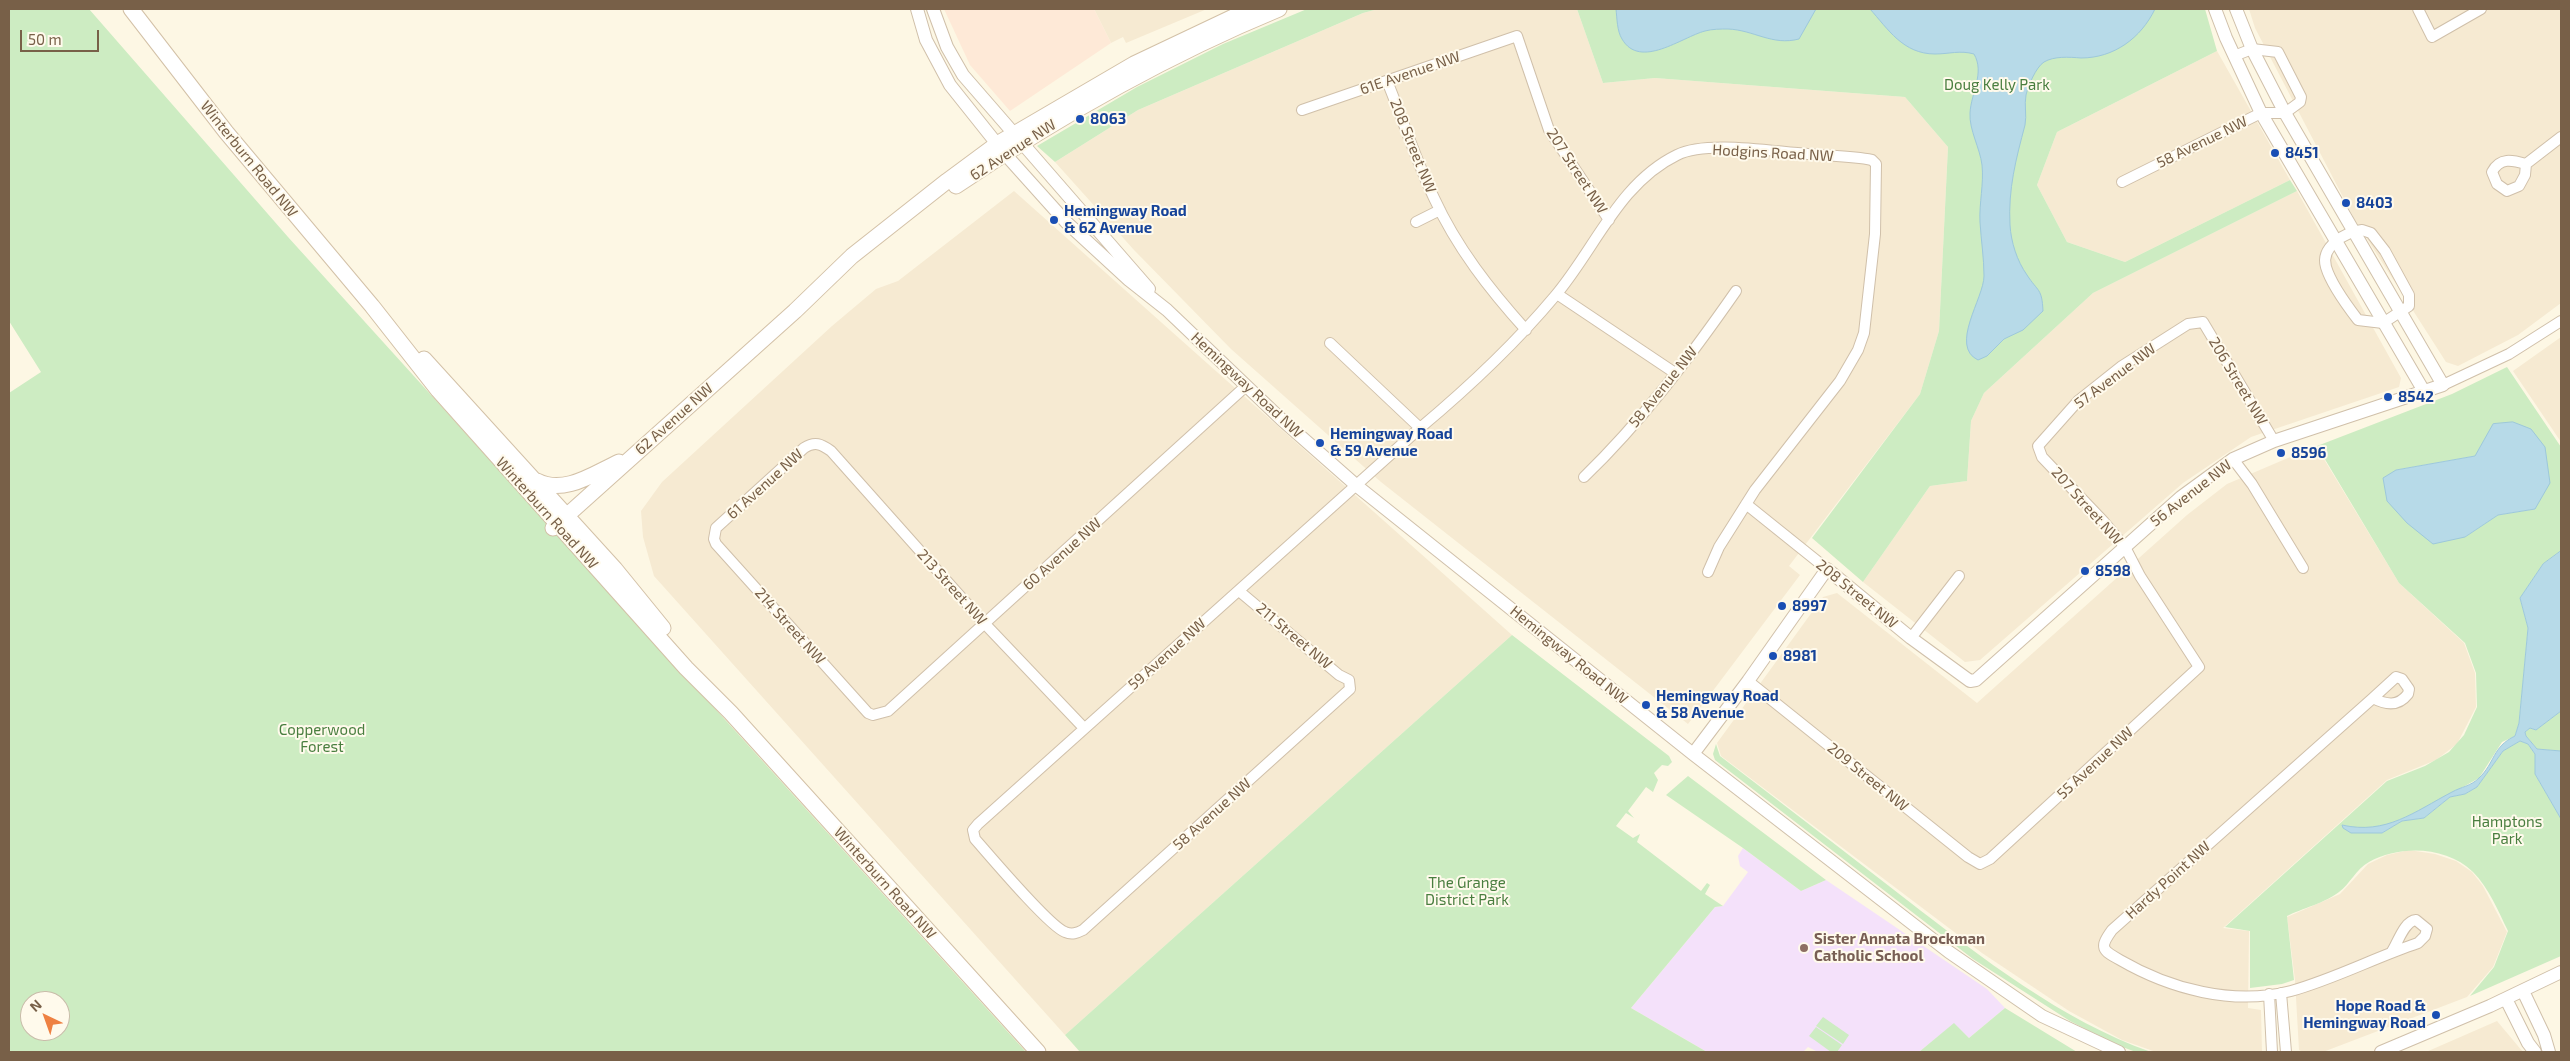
<!DOCTYPE html>
<style>
body{margin:0}
#map{position:relative;width:2570px;height:1061px;overflow:hidden;background:#fdf7e4;font-family:"Exo 2",sans-serif}
canvas{display:block}
.frame{position:absolute;inset:0;border:10px solid #786048;pointer-events:none}
.north{position:absolute;left:20px;top:991px;width:50px;height:50px;box-sizing:border-box;background:#fffaec;border:1px solid #c9bcaa;border-radius:50%;rotate:318deg;font-size:14px;font-weight:700;line-height:20px;text-align:center;color:#786048}
.north::after{content:'';display:block;margin:auto;width:18px;height:22px;background:#ee8142;clip-path:polygon(50% 0,100% 100%,50% 72%,0 100%)}
.scale{position:absolute;left:20px;top:30px;width:79px;height:22px;box-sizing:border-box;border:2px solid #786048;border-top:0;padding-left:6px;font-size:15px;line-height:18px;white-space:nowrap;color:#786048;-webkit-text-stroke:4px #fffaec;paint-order:stroke}
</style>
<div id="map">
<canvas width="2570" height="1061"></canvas>
<div class="frame"></div>
<div class="north">N</div>
<div class="scale">50 m</div>
</div>
<script>
const ctx = document.querySelector('canvas').getContext('2d');
ctx.lineJoin = 'round';
function paint(path, color) {
  ctx.fillStyle = color;
  ctx.fill(path, 'evenodd');
}
function trace(path, color, width, dash) {
  ctx.strokeStyle = color;
  ctx.lineWidth = width;
  ctx.lineCap = dash ? 'butt' : 'round';
  ctx.setLineDash(dash || []);
  ctx.stroke(path);
}
function write(font, color, halo, rows, align = 'center') {
  ctx.font = font + ' "Exo 2",sans-serif';
  ctx.lineWidth = 4;
  ctx.setLineDash([]);
  ctx.textBaseline = 'middle';
  ctx.strokeStyle = halo;
  ctx.fillStyle = color;
  for (const [text, x, y, turn = 0] of rows) {
    ctx.save();
    ctx.translate(x, y);
    ctx.rotate((+turn || 0) * Math.PI / 180);
    ctx.textAlign = isNaN(turn) ? turn : align;
    if (halo) ctx.strokeText(text, 0, 0);
    ctx.fillText(text, 0, 0);
    ctx.restore();
  }
}
const residential = new Path2D(`
 M1094 9H1207L1126 43 1123 37 1111 43Z
 M1378 9H1577L1603 83 1655 78 1905 97 1948 147 1939 331 1920 394 1789 566 1800 575 1688 724 1381 482 1231 349 1134 250 1055 162 1138 110 1363 13Z
 M2249 9H2561V303L2518 335 2458 366 2446 362 2355 220 2255 28Z
 M2217 51 2290 180 2125 262 2067 242 2037 185 2057 132Z
 M1014 191 1512 635 1065 1035 654 576 643 537 641 511 662 482 832 326 876 289 898 281Z
 M2297 191 2401 378 2399 387 2251 437 2183 483 1980 660 1965 662 1863 582 1930 486 1967 481 1971 421 1984 393 2093 293Z
 M2561 337V442L2513 371Z
 M2316 446 2399 583 2464 643 2475 673 2476 707 2457 744 2436 760 2387 780 2223 928 2249 931 2248 1008 2261 1010 2262 1052H2156L2122 1040 2069 1011 1982 953 1721 756 1717 743 1823 597 1837 593 1977 703 2187 515 2227 484Z
 M2409 850 2435 854 2456 861 2472 872 2483 886 2507 932 2493 967 2467 997 2323 1052H2303L2299 1050 2295 980 2287 917 2340 894 2368 864 2387 855Z
 M2497 1021 2523 1052H2426Z`);
const commercial = new Path2D(`
 M944 9H1094L1111 43 1010 111 970 65Z`);
const education = new Path2D(`
 M1743 848 1801 891 1826 880 1987 989 2005 1008 1969 1038 1954 1024 1919 1052H1818L1808 1047 1803 1052H1707L1631 1008 1715 907 1723 906 1748 872 1740 866 1738 856Z`);
const green = new Path2D(`
 M9 9H89L288 237 1026 1052H9V393L41 372 9 321ZM30 1001H60V1031H30Z
 M1307 9H1378L1363 13 1138 110 1055 162 1037 146 1137 87 1223 44Z
 M1577 9H2205L2217 51 2057 132 2037 185 2067 242 2125 262 2290 180 2297 191 2093 293 1984 393 1971 421 1967 481 1930 486 1863 582 1812 538 1920 394 1939 331 1948 147 1905 97 1655 78 1603 83Z
 M2507 367 2561 447V551L2543 564 2520 598 2528 628 2519 723 2515 736 2502 742 2479 778 2428 807 2382 828 2365 829 2342 825 2343 828 2382 833 2402 821 2424 818 2450 797 2465 794 2477 787 2503 751 2520 741 2528 744 2535 754V774L2561 819V956L2470 996 2494 967 2508 931C2498 911 2489 888 2473 872 2446 846 2400 845 2369 862 2356 869 2350 884 2339 892 2327 902 2301 909 2287 916L2294 980 2282 984 2250 988V931L2225 927 2387 781 2425 766 2449 752 2464 735 2477 707 2476 673 2465 643 2399 583 2317 446 2452 394ZM2475 456 2535 509 2498 515 2465 537 2396 470Z
 M1512 635 1669 756 1672 762 1668 766 1662 765 1654 773 1658 780 1653 792 1646 787 1628 811 1634 818 1626 813 1616 826 1633 838 1640 834 1637 842 1701 891 1707 883 1710 885 1705 894 1723 906 1715 907 1631 1008 1707 1052H1080L1065 1035Z
 M2561 711V751L2537 749 2526 736 2525 732 2530 728 2536 730Z
 M1716 744 1720 756C1783 804 1845 852 1907 900 1982 958 2061 1020 2151 1052H2136L2117 1045 2070 1021 1973 959 1715 760 1713 754Z
 M1688 776 1826 880 1801 891 1743 848 1666 795Z
 M2005 1008 2077 1052H1919L1954 1023 1969 1038Z
 M1823 1017 1849 1035 1843 1044 1816 1026Z
 M1816 1027 1842 1045 1837 1052H1831L1809 1036Z`);
const water = new Path2D(`
 M1616 9H1816L1799 39C1772 46 1754 30 1728 29 1721 29 1712 29 1705 31 1682 37 1640 70 1622 39 1617 31 1617 18 1616 9Z
 M1870 9H2155C2141 38 2114 58 2081 58 2069 57 2054 56 2044 62 2036 67 2028 86 2026 95 2024 105 2027 115 2025 125 2016 159 2008 189 2010 225 2011 242 2017 261 2027 275 2038 292 2042 288 2043 311L2023 330 2004 339 1987 356 1978 360C1949 346 1984 298 1984 276 1984 258 1981 240 1980 222 1979 203 1984 184 1982 165 1980 148 1969 130 1970 113 1971 93 1985 73 1974 54 1960 50 1949 54 1935 54 1903 54 1888 29 1870 9Z
 M2513 422 2531 429 2545 447 2550 483 2535 509 2498 515 2465 537 2433 544 2407 523 2387 501 2383 478 2396 470 2475 456 2493 424Z
 M2561 551V711L2536 730 2530 728 2525 732 2526 736 2537 749 2561 751V819L2535 774V754L2528 744 2520 741 2503 751 2477 787 2465 794 2450 797 2424 818 2402 821 2382 833H2351L2343 828 2342 825C2386 835 2414 812 2452 792 2461 787 2471 786 2479 778 2495 763 2492 747 2515 736L2519 723 2528 628 2520 598 2543 564Z`);
const minor = new Path2D(`
 M2418 9 2432 37 2481 9
 M1387 81C1403 120 1416 160 1434 198 1457 248 1490 290 1526 330
 M1302 110 1517 36 1549 130 1609 220
 M2526 164 2525 175 2519 186 2507 191 2497 184 2492 172C2500 157 2512 160 2526 164L2561 137
 M2122 182 2261 113H2285L2300 102 2301 97 2278 52 2252 49 2234 56
 M1416 222 1440 210
 M2362 230 2371 233 2385 251 2409 295V306L2383 323 2358 320C2348 307 2331 284 2326 267 2320 247 2345 232 2362 230Z
 M1557 294 1675 373
 M1330 343 1420 428
 M2443 385 2509 354 2561 321
 M2233 459 2252 484 2303 568
 M1584 477C1641 422 1690 357 1736 291
 M1746 504 1827 569
 M1239 591 1339 675 1349 680 1350 689 1083 930C1077 933 1072 935 1065 932 1049 926 990 856 975 839L973 830 978 824 1420 428C1469 387 1514 345 1555 296 1595 249 1619 183 1677 155 1707 140 1774 152 1808 154 1829 156 1852 156 1872 160L1876 164 1875 234 1864 333 1858 350 1840 381 1755 490 1719 547 1708 572
 M1911 638 1959 576
 M1748 681 1968 857 1980 864 1990 859 2199 667 2140 576 2125 547 2104 522 2042 457 2038 446 2078 401 2122 366 2188 324 2203 322 2274 441
 M2373 698 2396 677 2402 679 2409 689 2408 694C2398 707 2386 705 2373 698L2112 930C2099 948 2102 950 2120 960 2170 989 2233 1006 2291 991 2334 979 2376 957 2418 943L2425 936 2427 929 2416 920C2404 921 2398 943 2391 953
 M1084 728 985 624 831 451C821 444 815 441 804 448L716 528 714 539 716 544 868 713 873 715 888 711 1246 386
 M2281 993 2286 1052
 M2269 994 2272 1052`);
const tertiary = new Path2D(`
 M917 9 926 40 950 85 1005 154 1066 222 1129 280 1167 310 1281 419 1357 486 1693 754 1949 952 2042 1016 2119 1052
 M933 9 947 47 963 75 1149 289
 M2215 9 2226 38 2261 113 2425 393
 M1693 754 1748 681 1827 569 1911 638 1970 681 1976 680 2181 497 2233 459 2274 441 2443 385 2285 113 2252 49 2236 9
 M2523 991 2544 1035 2549 1052
 M2506 999 2528 1043 2535 1052
 M2381 1052 2490 1006 2561 972`);
const secondary = new Path2D(`
 M131 9 226 132 372 306 438 390 686 668 731 713 1038 1052
 M956 186C1058 117 1165 56 1279 9
 M424 359 615 569 663 628
 M537 481C564 495 593 474 619 462
 M553 528 795 311 852 256 947 181 997 144 1134 64 1250 9`);
const markers = [
 [1080,119,5,"#1a4fb4"],
 [2275,153,5,"#1a4fb4"],
 [2346,203,5,"#1a4fb4"],
 [1054,220,5,"#1a4fb4"],
 [2388,397,5,"#1a4fb4"],
 [1320,443,5,"#1a4fb4"],
 [2281,453,5,"#1a4fb4"],
 [2085,571,5,"#1a4fb4"],
 [1782,606,5,"#1a4fb4"],
 [1773,656,5,"#1a4fb4"],
 [1646,705,5,"#1a4fb4"],
 [1804,948,5,"#8d6e63"],
 [2436,1015,5,"#1a4fb4"]
];
const streetNames = [
 ["61E Avenue NW",1410,73,-19],
 ["58 Avenue NW",2202,142,-26],
 ["208 Street NW",1413,146,68],
 ["62 Avenue NW",1013,150,-33],
 ["Hodgins Road NW",1773,153,3],
 ["Winterburn Road NW",249,159,51],
 ["207 Street NW",1577,171,57],
 ["57 Avenue NW",2115,376,-37],
 ["206 Street NW",2238,381,59],
 ["Hemingway Road NW",1247,385,43],
 ["58 Avenue NW",1663,387,-51],
 ["62 Avenue NW",674,419,-42],
 ["61 Avenue NW",765,484,-42],
 ["56 Avenue NW",2191,493,-38],
 ["207 Street NW",2087,506,48],
 ["Winterburn Road NW",547,513,48],
 ["60 Avenue NW",1062,554,-42],
 ["213 Street NW",952,587,48],
 ["208 Street NW",1857,594,39],
 ["214 Street NW",790,626,48],
 ["211 Street NW",1294,636,40],
 ["59 Avenue NW",1167,654,-42],
 ["Hemingway Road NW",1569,655,39],
 ["55 Avenue NW",2095,763,-43],
 ["209 Street NW",1868,777,39],
 ["58 Avenue NW",1212,814,-42],
 ["Hardy Point NW",2168,880,-42],
 ["Winterburn Road NW",885,883,48]
];
const parkNames = [
 ["Doug Kelly Park",1997,85],
 ["Copperwood",322,730],
 ["Forest",322,747],
 ["Hamptons",2507,822],
 ["Park",2507,839],
 ["The Grange",1467,883],
 ["District Park",1467,900]
];
const transitNames = [
 ["8063",1090,119],
 ["8451",2285,153],
 ["8403",2356,203],
 ["Hemingway Road",1064,211],
 ["& 62 Avenue",1064,228],
 ["8542",2398,397],
 ["Hemingway Road",1330,434],
 ["& 59 Avenue",1330,451],
 ["8596",2291,453],
 ["8598",2095,571],
 ["8997",1792,606],
 ["8981",1783,656],
 ["Hemingway Road",1656,696],
 ["& 58 Avenue",1656,713],
 ["Hope Road &",2426,1006,"right"],
 ["Hemingway Road",2426,1023,"right"]
];
const educationNames = [
 ["Sister Annata Brockman",1814,939],
 ["Catholic School",1814,956]
];
paint(residential, '#f6ead2');
paint(commercial, '#fee9d7');
paint(education, '#f4e1fa');
paint(green, '#cdecc2');
paint(water, '#b7dae8');
trace(water, '#9dc8db', 1);
trace(minor, '#d0c0aa', 12);
trace(tertiary, '#d0c0aa', 14);
trace(secondary, '#d3c1a7', 17);
trace(minor, '#fff', 10);
trace(tertiary, '#fff', 12);
trace(secondary, '#fff', 15);
for (const [x, y, r, color] of markers) {
  const dot = new Path2D();
  dot.arc(x, y, r, 0, 2 * Math.PI);
  ctx.fillStyle = color;
  ctx.fill(dot);
  trace(dot, '#fffaec', 2);
}
write('15px', '#786048', '#fffaec', streetNames);
write('15px', '#497e3f', '#fffaec', parkNames);
write('bold 15px', '#164399', '#fffaec', transitNames, 'left');
write('bold 15px', '#785e54', '#fffaec', educationNames, 'left');
</script>
